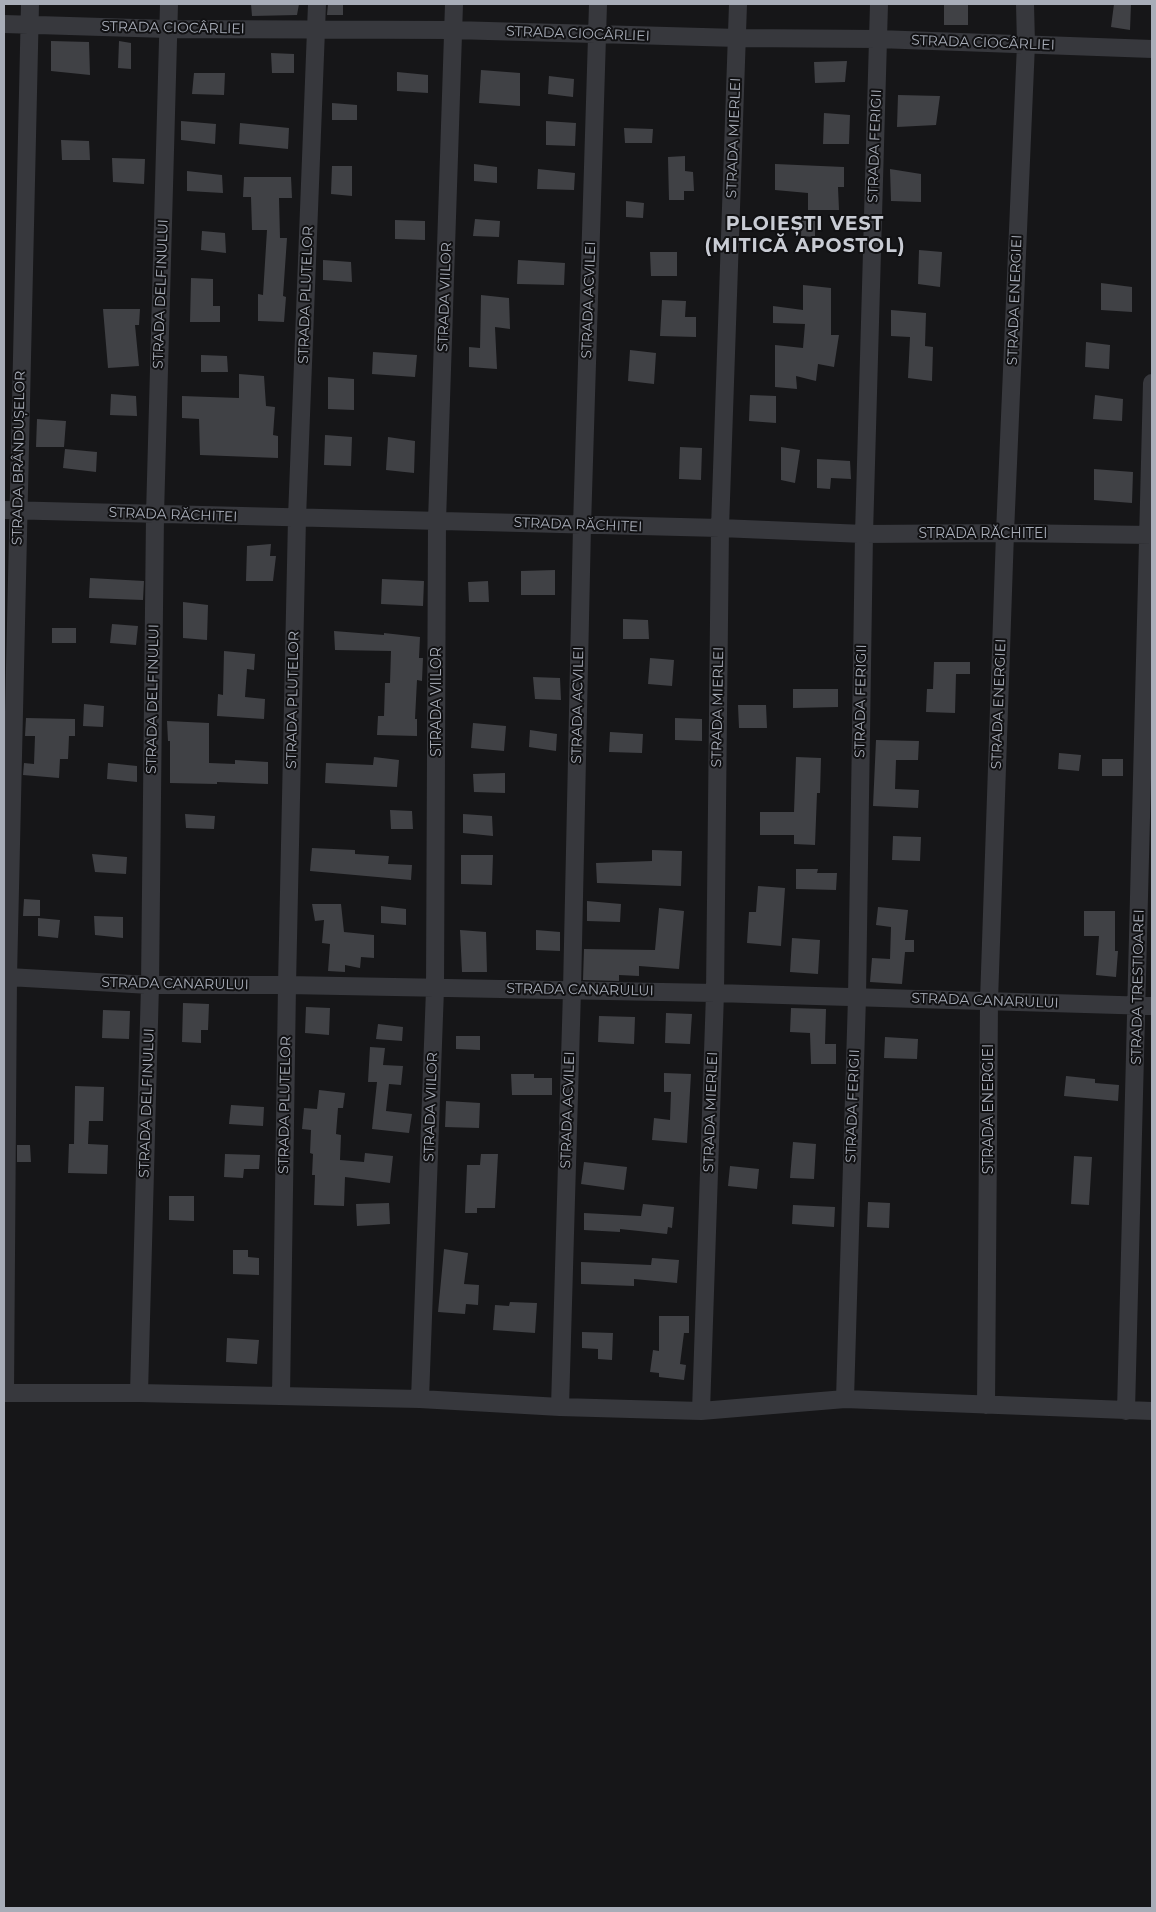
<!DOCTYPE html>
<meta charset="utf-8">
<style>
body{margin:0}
#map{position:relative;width:1156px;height:1912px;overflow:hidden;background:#161618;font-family:Montserrat,sans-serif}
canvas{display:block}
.frame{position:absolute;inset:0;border:5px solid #a8adb8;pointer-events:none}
</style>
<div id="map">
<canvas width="1156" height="1912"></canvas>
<div class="frame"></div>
</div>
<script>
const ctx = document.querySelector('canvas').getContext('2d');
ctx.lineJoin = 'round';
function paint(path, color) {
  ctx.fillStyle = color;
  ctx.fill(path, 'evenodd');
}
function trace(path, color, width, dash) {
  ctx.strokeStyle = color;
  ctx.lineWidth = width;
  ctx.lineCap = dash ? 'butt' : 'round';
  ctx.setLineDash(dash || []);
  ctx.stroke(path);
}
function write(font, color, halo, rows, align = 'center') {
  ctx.font = font + ' Montserrat,sans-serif';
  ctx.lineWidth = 4;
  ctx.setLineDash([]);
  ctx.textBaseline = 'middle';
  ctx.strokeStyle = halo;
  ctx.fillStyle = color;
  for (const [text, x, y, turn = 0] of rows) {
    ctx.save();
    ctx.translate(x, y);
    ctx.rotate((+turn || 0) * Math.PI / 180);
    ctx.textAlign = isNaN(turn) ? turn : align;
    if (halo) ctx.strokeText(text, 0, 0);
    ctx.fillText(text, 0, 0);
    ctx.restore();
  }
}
const building = new Path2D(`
 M251 4H299L297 15 252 16Z
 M328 4H343V15H327Z
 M944 4H968V25H944Z
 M1114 4H1131L1130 30 1111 27Z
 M51 41 89 42 90 75 51 71Z
 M119 41 131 43V69L118 68Z
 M271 53 294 54V73H272Z
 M847 61 845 82 815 83 814 62Z
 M481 70 520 73V106L479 103Z
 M397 72 428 75V93L397 91Z
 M194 73H225L224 95 192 94Z
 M549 76 574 79 573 97 548 94Z
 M898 95 940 96 936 125 897 127Z
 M332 103 357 105V120H332Z
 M824 113 850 115 849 144H823Z
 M181 121 216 124 215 144 181 140Z
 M546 121 576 123 575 146 546 145Z
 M240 123 289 128 288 149 239 144Z
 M624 128 653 129 652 143H625Z
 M61 140 89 141 90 160H62Z
 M685 156V171L693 172 694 191H684V200H669L668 157Z
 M112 158 145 159 144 184 113 182Z
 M474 164 497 167V183L474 181Z
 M775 164 844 167V187H838L839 210H808V193L775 190Z
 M332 166H352V196L331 194Z
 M538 169 575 173 574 190 537 189Z
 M890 169 921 174V202L891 201Z
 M187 171 222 175 223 193 187 191Z
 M244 177H291L292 198H279L280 238H287L283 296 286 297 284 322 258 321V294L263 295 267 230H252L251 197H243Z
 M626 201 644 203 643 218 626 217Z
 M802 217 815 218V237L801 236Z
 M475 219 500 221 499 237 473 236Z
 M395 220 425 221V240L395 239Z
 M202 231 225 233 226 253 201 250Z
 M919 250 942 252 940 287 918 284Z
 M650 252H677V276H651Z
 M323 260 351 262 352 282 323 280Z
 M518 260 565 263 564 285 517 284Z
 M191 278 213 279V306H220V322H190Z
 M1101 283 1132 287V312L1101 310Z
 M803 285 831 288V335H839L834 367 818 364 816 381 796 376 797 389 775 387V345L803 348 805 324 773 323V306L803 310Z
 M481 295 509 298 510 329 495 327 497 369 469 367V347L480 348Z
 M662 300 686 301 685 317H696V337L660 336Z
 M103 309H140L139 325H135L139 366 108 368Z
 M891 310 926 313 925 346 933 347 932 381 908 378 910 337 891 336Z
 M1086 342 1110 345 1109 369 1085 367Z
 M630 350 656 353 654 384 628 381Z
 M373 352 417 355 415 377 372 374Z
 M201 355 227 356 228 372H201Z
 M239 374 264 376 266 406 275 407 273 435 278 436V458L200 455 199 419 182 418V396L239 398Z
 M328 377 354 379V410L328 409Z
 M111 394 136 396 137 416 110 415Z
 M750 395 776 396V423L749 421Z
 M1095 395 1123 399 1122 421 1093 419Z
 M37 419 66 421 64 447H36Z
 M325 435 352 437 351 466 324 465Z
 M388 437 415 441 414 473 386 470Z
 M680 447 702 448 701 480 679 479Z
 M781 447 800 450 795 483 781 480Z
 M65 449 97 452 96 472 63 468Z
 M817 459 850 461 851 479 831 478 830 489 817 488Z
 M1094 469 1133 472 1132 503 1094 500Z
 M271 544 270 556H276L273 581H246L247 546Z
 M555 570V595H521V571Z
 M90 578 144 581 143 600 89 598Z
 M382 579 424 581 423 606 381 604Z
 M488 581 489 602H469L468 582Z
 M183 602 208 605 207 640 183 638Z
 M623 619 648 620 649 639H623Z
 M112 624 138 626 136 645 110 643Z
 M52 628H76V643H52Z
 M334 631 384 635V633L420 637 419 658H423L422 681 417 680 415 719H417V736L377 735 378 716H384L385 683H390L391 651 335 650Z
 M224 651 255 654 254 670 247 669 245 697 265 699 264 719 217 716 218 694 223 695Z
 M650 658 674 660 672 686 648 684Z
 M934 662H970V674H956L955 713 926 712 927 689H933Z
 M533 677 560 678 561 700 535 699Z
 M793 689H838V707L793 708Z
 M84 704 104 706 103 727 83 726Z
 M738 705H766L767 728H739Z
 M26 718 75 719V736H69L68 759H60L59 778 23 775 24 763 34 764 35 736H25Z
 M675 718 702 719V741L675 740Z
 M167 721 209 723V763L235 764V760L268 762V784L217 782V784L170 783V741H168Z
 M473 723 506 726 504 751 471 748Z
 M530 730 557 734 556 751 529 747Z
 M610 732 643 734 642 753 609 752Z
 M876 740 919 741 918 760H896L895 789 919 790 918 808 873 806Z
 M1059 753 1081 755 1079 771 1058 769Z
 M374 757 399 760 397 787 325 783 326 763 373 765Z
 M796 757 821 758 820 793H817L815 845 794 844V835H760V812H794Z
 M1102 759H1123V776H1102Z
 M108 763 137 766V782L107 779Z
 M505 773V793L474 792 473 774Z
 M390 810 412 811 413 829H391Z
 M185 814 215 816 214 829 186 828Z
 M463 814 492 816 493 836 463 833Z
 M893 836 921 837 920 861 892 860Z
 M312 848 355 850V854L389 856 388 864 412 865 411 880 310 871Z
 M652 850 682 851 681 886 597 883 596 863 652 861Z
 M92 854 127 857 126 874 95 872Z
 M461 855H493L492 885 461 884Z
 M796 869H818L817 873H837L836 890 796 889Z
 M758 886 785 888 781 946 747 943 749 912H756Z
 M24 899 40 900V916H23Z
 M587 901 621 904 620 922 587 921Z
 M312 904H341L344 932 374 935V958L361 957 360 968 345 965V972L328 971 330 944 322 943 324 920 315 921Z
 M381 906 406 909V925L381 923Z
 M878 907 908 910 905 940H914V952H905L902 984 870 982 872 958 890 959 891 927 876 925Z
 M659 908 684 911 679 969 639 966V976L619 975V981L583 980 584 949 655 950Z
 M1084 911H1115V951H1118L1116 977 1096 975 1099 936H1084Z
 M94 916 123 917V938L95 935Z
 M38 918 60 920 58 938 38 936Z
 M460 930 486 932 487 972H462Z
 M536 930 560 932V951L536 950Z
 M792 938 820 940 818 974 790 972Z
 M183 1003 209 1004 208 1030H201V1043L182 1042Z
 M306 1007 330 1008 329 1035 305 1033Z
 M791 1008 826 1009 825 1044H836V1064H811L810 1033 790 1032Z
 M103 1010 130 1011 129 1039 102 1038Z
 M666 1013 692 1014 690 1044 665 1043Z
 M599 1016 635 1017 634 1044 598 1042Z
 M378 1024 403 1027 402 1041 376 1039Z
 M456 1036H480V1050L456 1049Z
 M885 1037 918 1039 917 1059 884 1058Z
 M370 1047 385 1048 383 1065 403 1066 401 1085 389 1084 386 1111 412 1114 409 1133 372 1129 377 1082H368Z
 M664 1073 691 1074 687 1143 652 1140 654 1118 670 1120 671 1092H664Z
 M511 1074H534V1078H552V1095H512Z
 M1066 1076 1095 1079V1083L1119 1085 1118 1101 1064 1096Z
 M75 1086 104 1087 103 1121H89L88 1144 108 1145 107 1174 68 1173 69 1144H74Z
 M319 1090 345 1093 343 1108H338L336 1134 341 1135 340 1160 364 1162 365 1153 393 1156 390 1183 345 1177 344 1206 314 1205 315 1175H312L313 1154 310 1153 311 1130 302 1129 304 1108 317 1109Z
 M446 1101 480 1103 479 1128 445 1127Z
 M231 1105 264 1107 263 1126 229 1124Z
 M793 1142 816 1144 814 1179 790 1178Z
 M17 1145H30L31 1162H17Z
 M225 1154 260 1155 259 1169H244L243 1178 224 1177Z
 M481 1154H498L495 1208H477V1213H465L467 1165H480Z
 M1074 1156 1092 1157 1089 1205 1071 1204Z
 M584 1162 627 1167 624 1190 581 1184Z
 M730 1166 759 1169 757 1189 728 1186Z
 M169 1196H194V1221L169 1220Z
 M868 1202 890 1203 889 1228 867 1227Z
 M389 1203 390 1224 357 1226 356 1204Z
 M643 1204 674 1207 672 1228 668 1227 667 1234 620 1229V1232L584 1230V1213L641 1216Z
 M793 1205 835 1207 834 1227 792 1224Z
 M444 1249 468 1253 464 1284 479 1285 478 1305 466 1304 465 1314 438 1312Z
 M233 1250H248V1257L259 1258V1275L233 1274Z
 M652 1258 679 1260 677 1283 634 1279V1286L581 1284V1262L651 1265Z
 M510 1302 537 1303 535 1333 493 1330 495 1305 509 1306Z
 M659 1316H689V1333H684L680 1364 686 1365 684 1380 659 1377V1373L650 1372 653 1350 659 1351Z
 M582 1332 613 1333 612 1360 598 1359V1349L582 1348Z
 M227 1338 259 1340 257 1364 226 1362Z`);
const minor = new Path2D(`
 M4 24 168 29 453 30 738 38 878 39 1152 49
 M4 510 720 528 864 534 1005 533 1152 535
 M8 977 150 985H287L715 993 1152 1006
 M4 1393H139L420 1399 560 1407 701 1411 845 1399 1152 1411
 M5 1393 8 977 30 4
 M139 1393 150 985 155 515 169 4
 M281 1396 287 985 297 518 317 4
 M420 1399 435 989 437 521 454 4
 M845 1399 857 997 864 534 879 4
 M986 1405 989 1001 1005 533 1026 44 1025 4
 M560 1407 572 990 582 526 598 4
 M701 1411 715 993 720 528 738 4
 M1126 1411 1152 383`);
const streetNames = [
 ["STRADA CIOCÂRLIEI",173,28,1],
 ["STRADA CIOCÂRLIEI",578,34,2],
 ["STRADA CIOCÂRLIEI",983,43,2],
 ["STRADA MIERLEI",734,138,-88],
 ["STRADA FERIGII",875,146,-88],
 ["STRADA DELFINULUI",161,294,-88],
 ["STRADA PLUTELOR",306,295,-88],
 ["STRADA VIILOR",445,297,-88],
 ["STRADA ACVILEI",589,300,-88],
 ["STRADA ENERGIEI",1015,300,-88],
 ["STRADA BRÂNDUȘELOR",19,458,-89],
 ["STRADA RĂCHITEI",173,515,2],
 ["STRADA RĂCHITEI",578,525,2],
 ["STRADA RĂCHITEI",983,534],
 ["STRADA DELFINULUI",153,699,-89],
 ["STRADA PLUTELOR",293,700,-89],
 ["STRADA FERIGII",861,701,-89],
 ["STRADA VIILOR",437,702,-90],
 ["STRADA ENERGIEI",999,704,-88],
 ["STRADA ACVILEI",578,705,-89],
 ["STRADA MIERLEI",718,707,-89],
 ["STRADA CANARULUI",175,984,1],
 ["STRADA TRESTIOAREI",1138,987,-89],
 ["STRADA CANARULUI",580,990,1],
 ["STRADA CANARULUI",985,1001,2],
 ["STRADA DELFINULUI",147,1103,-88],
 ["STRADA PLUTELOR",285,1105,-89],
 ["STRADA FERIGII",853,1106,-88],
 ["STRADA VIILOR",431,1107,-88],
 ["STRADA ENERGIEI",989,1109,-90],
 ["STRADA ACVILEI",568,1110,-88],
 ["STRADA MIERLEI",711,1112,-88]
];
const districtNames = [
 ["PLOIEȘTI VEST",805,224],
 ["(MITICĂ APOSTOL)",805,246]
];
paint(building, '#404145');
trace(minor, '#37383d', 18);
write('14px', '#a8adb8', '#111113', streetNames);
ctx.letterSpacing = '1px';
write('bold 19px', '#c9ccd4', '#111113', districtNames);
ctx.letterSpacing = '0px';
</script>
